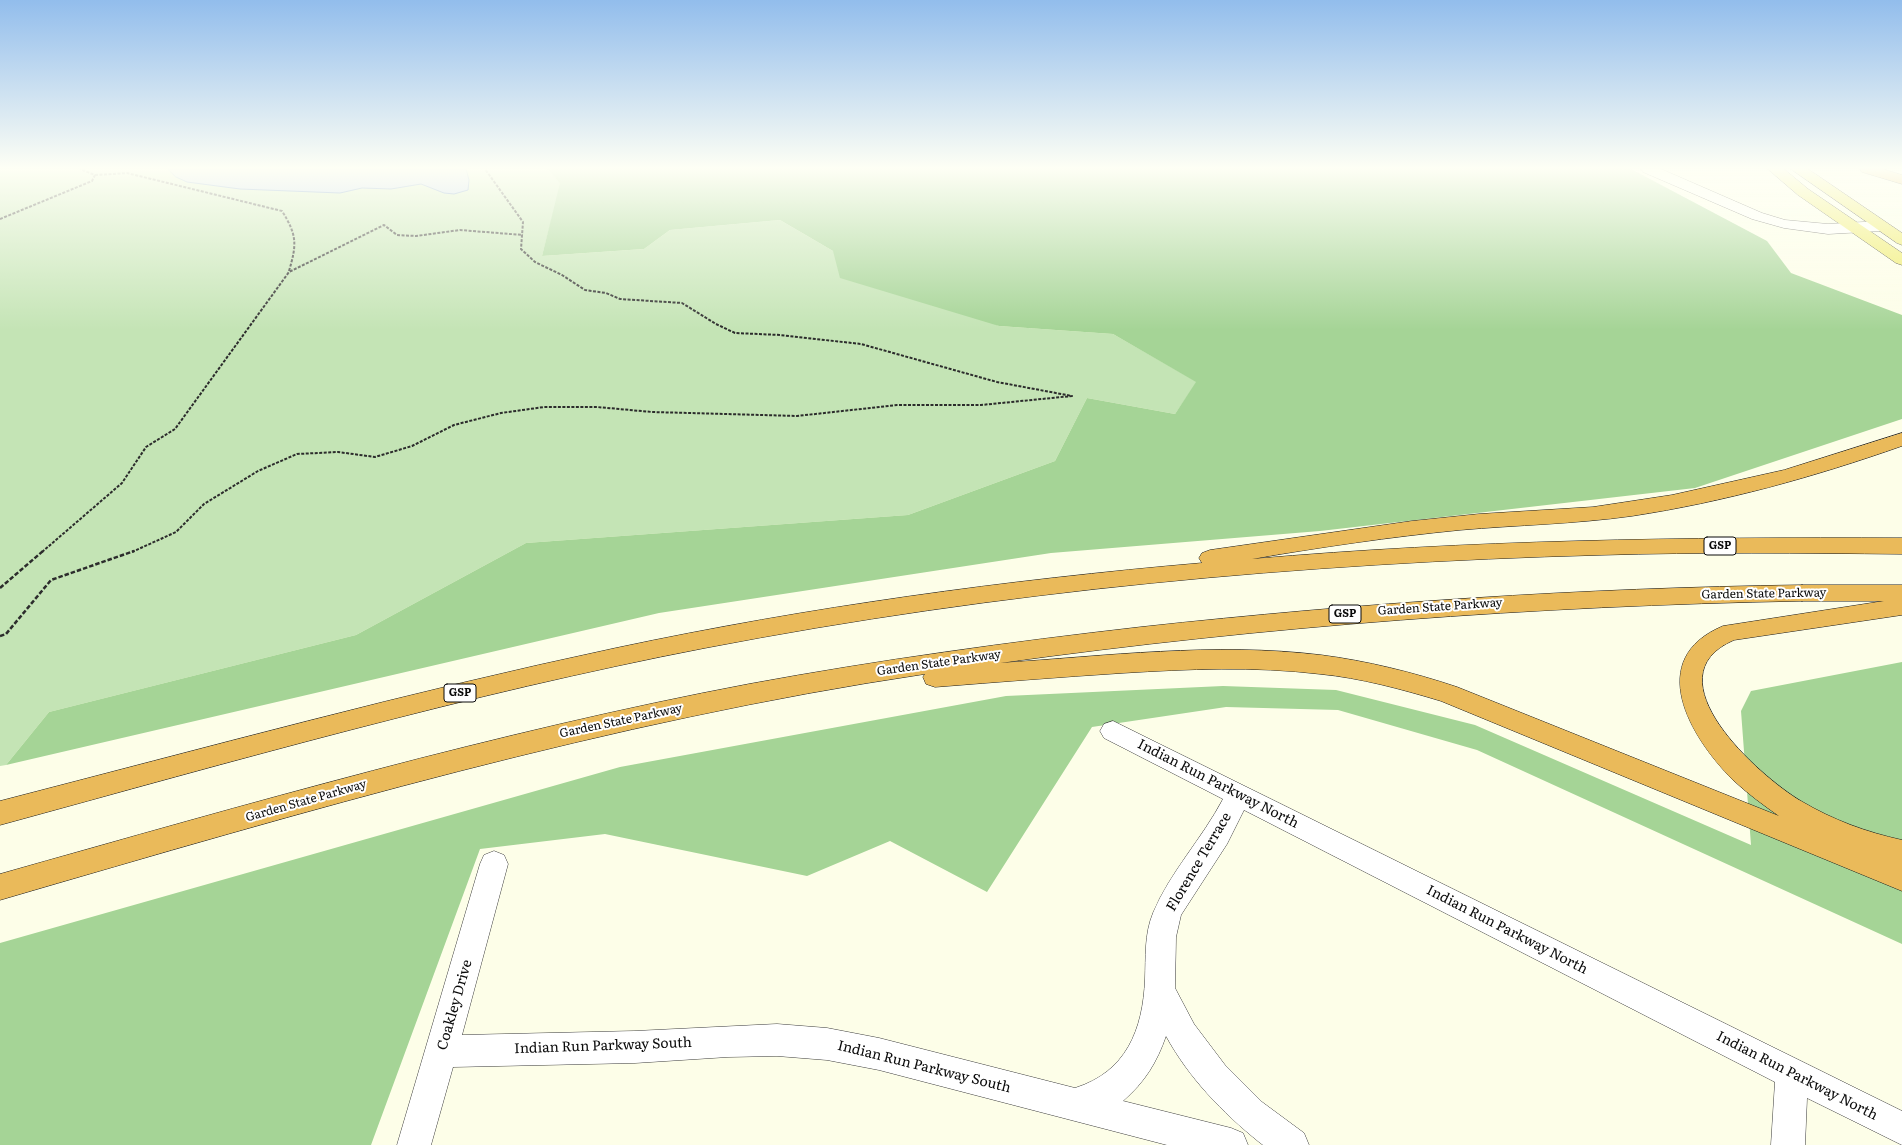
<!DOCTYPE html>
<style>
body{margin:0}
canvas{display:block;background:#fdfee8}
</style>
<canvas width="1902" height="1145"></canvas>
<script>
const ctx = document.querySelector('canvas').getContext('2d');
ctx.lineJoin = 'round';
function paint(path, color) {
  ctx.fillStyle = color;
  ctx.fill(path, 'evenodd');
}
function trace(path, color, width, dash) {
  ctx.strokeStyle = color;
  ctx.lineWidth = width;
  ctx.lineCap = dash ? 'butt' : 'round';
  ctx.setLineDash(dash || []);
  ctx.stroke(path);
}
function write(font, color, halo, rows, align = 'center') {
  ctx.font = font + ' Literata,serif';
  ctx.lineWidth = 4;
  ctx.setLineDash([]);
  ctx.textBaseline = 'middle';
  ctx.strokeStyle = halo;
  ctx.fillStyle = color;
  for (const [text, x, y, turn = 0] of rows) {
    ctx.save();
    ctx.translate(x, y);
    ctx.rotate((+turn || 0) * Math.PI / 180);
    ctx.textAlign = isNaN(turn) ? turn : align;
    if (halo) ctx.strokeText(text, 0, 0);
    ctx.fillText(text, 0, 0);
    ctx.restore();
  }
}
const green = new Path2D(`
 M0 169H547L561 183 542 256 644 249 670 230 780 220 833 251 999 326 1113 334 1197 382 1175 414 1087 398 1055 461 908 515 526 543 356 635 49 712 6 765 0 766Z`);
const forest = new Path2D(`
 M547 169H1631L1767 241 1791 273 1902 315V419L1695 488 1320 531 1051 553 659 613 6 765 49 712 356 635 526 543 908 515 1055 461 1087 398 1175 414 1196 382 1113 334 999 326 840 278 833 251 780 220 670 230 644 249 542 256 560 183Z
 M1902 662V944L1477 750 1338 710 1226 707 1092 727 987 892 890 841 807 876 605 834 480 849 371 1145H0V943L620 767 1006 696 1223 686 1336 690 1475 725 1751 845 1741 711 1751 691Z`);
const water = new Path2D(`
 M168 169H466L469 180 468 190 454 194 444 193 421 184 391 189 362 188 340 193 240 189 187 182 176 177Z`);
const pathFar1 = new Path2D(`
 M95 175 127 173 282 211C297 235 297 244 289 271
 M0 219 92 181 95 175 80 169
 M42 552 122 483 146 447 175 429 289 272 384 225 397 235 416 236 460 230 523 235
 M132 552 176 532 204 504 258 471 297 454 338 452 375 457 412 446 454 425 501 413 544 407H597L652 412 797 416 897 405H981L1072 396 997 382 861 344 780 335 735 333 716 324 682 303 620 299 606 293 585 290 562 275 535 262 521 249 523 222 485 169`);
const path = new Path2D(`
 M0 588 43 551
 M0 636 6 634 51 580 134 551`);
const minor = new Path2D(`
 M1641 169H1661L1762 213 1785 220 1828 224 1881 221 1886 223 1889 226 1886 229 1881 231 1828 234 1784 228 1752 219 1643 172Z
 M1113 721 1902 1111V1145L1807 1098 1805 1145H1771L1775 1082 1244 810 1227 844 1181 915 1176 937 1175 988 1194 1024 1225 1065 1262 1102 1304 1133 1309 1145H1263L1259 1142C1222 1112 1189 1078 1166 1036 1157 1062 1145 1082 1123 1101L1231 1128 1243 1133 1248 1145H1167L879 1070 827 1060 777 1056 728 1057 635 1063 453 1067 431 1145H397L480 864 484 855 494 851 504 855 508 864 462 1035 635 1031 777 1024 827 1028 879 1038 1075 1088C1126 1072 1143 1030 1145 979 1146 957 1144 935 1153 913 1170 872 1202 839 1223 799L1104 738 1100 731 1104 724Z`);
const major = new Path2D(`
 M1768 169H1784L1808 189 1902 253V265L1896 263 1798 195Z
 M1791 169H1808L1902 233V245L1897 243Z`);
const highway = new Path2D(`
 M1860 169H1883L1902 175V184L1862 172Z
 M1902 433V446C1814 477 1724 502 1632 516 1575 524 1517 525 1460 530 1390 537 1321 547 1252 559 1469 540 1685 537 1902 538V554C1802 553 1702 552 1601 555 1301 563 1000 591 705 648 467 694 234 761 0 825V801C205 748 409 692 616 648 809 607 1006 580 1202 563L1199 558 1202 553 1210 550 1412 521 1479 514 1593 507 1672 495 1784 470Z
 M1802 585H1902V615L1734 640C1648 677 1759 776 1801 801 1833 820 1866 832 1902 840V891L1441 701C1401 689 1361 678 1320 674 1254 666 1188 669 1123 673 1060 677 998 682 935 687L926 684 923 677 925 674C610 721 305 811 0 900V874C248 804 496 732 749 684 879 660 1010 642 1141 627 1361 603 1581 588 1802 585ZM1802 601H1884L1723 626C1644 659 1690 737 1733 780 1747 793 1763 805 1779 816L1457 687C1412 672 1367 661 1321 655 1215 642 1106 656 1000 663 1266 626 1534 606 1802 601Z`);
const shields = [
 [1720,546,32],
 [1345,614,32],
 [460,693,32]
];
const shieldNames = [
 ["GSP",1720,546],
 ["GSP",1345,614],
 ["GSP",460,693]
];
const streetNames = [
 ["Garden State Parkway",1764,594,-1],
 ["Garden State Parkway",1440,607,-4],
 ["Garden State Parkway",939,663,-8],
 ["Garden State Parkway",621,721,-12],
 ["Garden State Parkway",306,801,-16]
];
const nearStreetnames = [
 ["Indian Run Parkway North",1218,784,27],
 ["Florence Terrace",1199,862,-59],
 ["Indian Run Parkway North",1507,930,27],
 ["Coakley Drive",455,1005,-74],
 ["Indian Run Parkway South",603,1046,-2],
 ["Indian Run Parkway South",924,1067,14],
 ["Indian Run Parkway North",1797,1076,27]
];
paint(green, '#c4e4b5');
paint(forest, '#a5d496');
paint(water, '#b1cbf1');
trace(water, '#3d71c3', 1);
trace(minor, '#3d3d3d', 1);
trace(major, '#1b1b1b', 1);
trace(highway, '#1b1b1b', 1);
trace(pathFar1, '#2c2c2c', 2, [3, 1.5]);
trace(path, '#2c2c2c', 2.5, [4.5, 2]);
paint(minor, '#fff');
paint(major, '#efeb67');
paint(highway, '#eaba5a');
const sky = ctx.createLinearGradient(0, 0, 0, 330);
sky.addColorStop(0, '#92bdec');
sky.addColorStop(0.51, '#fefff5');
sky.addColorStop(1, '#fefff500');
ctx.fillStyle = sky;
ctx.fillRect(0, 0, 1902, 330);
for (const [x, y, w] of shields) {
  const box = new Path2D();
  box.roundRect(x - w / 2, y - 9, w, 18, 3);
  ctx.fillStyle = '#fff';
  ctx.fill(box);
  trace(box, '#0a0a0a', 1);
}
write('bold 11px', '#0a0a0a', null, shieldNames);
write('12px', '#0a0a0a', '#fff', streetNames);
write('14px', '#0a0a0a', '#fff', nearStreetnames);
</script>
